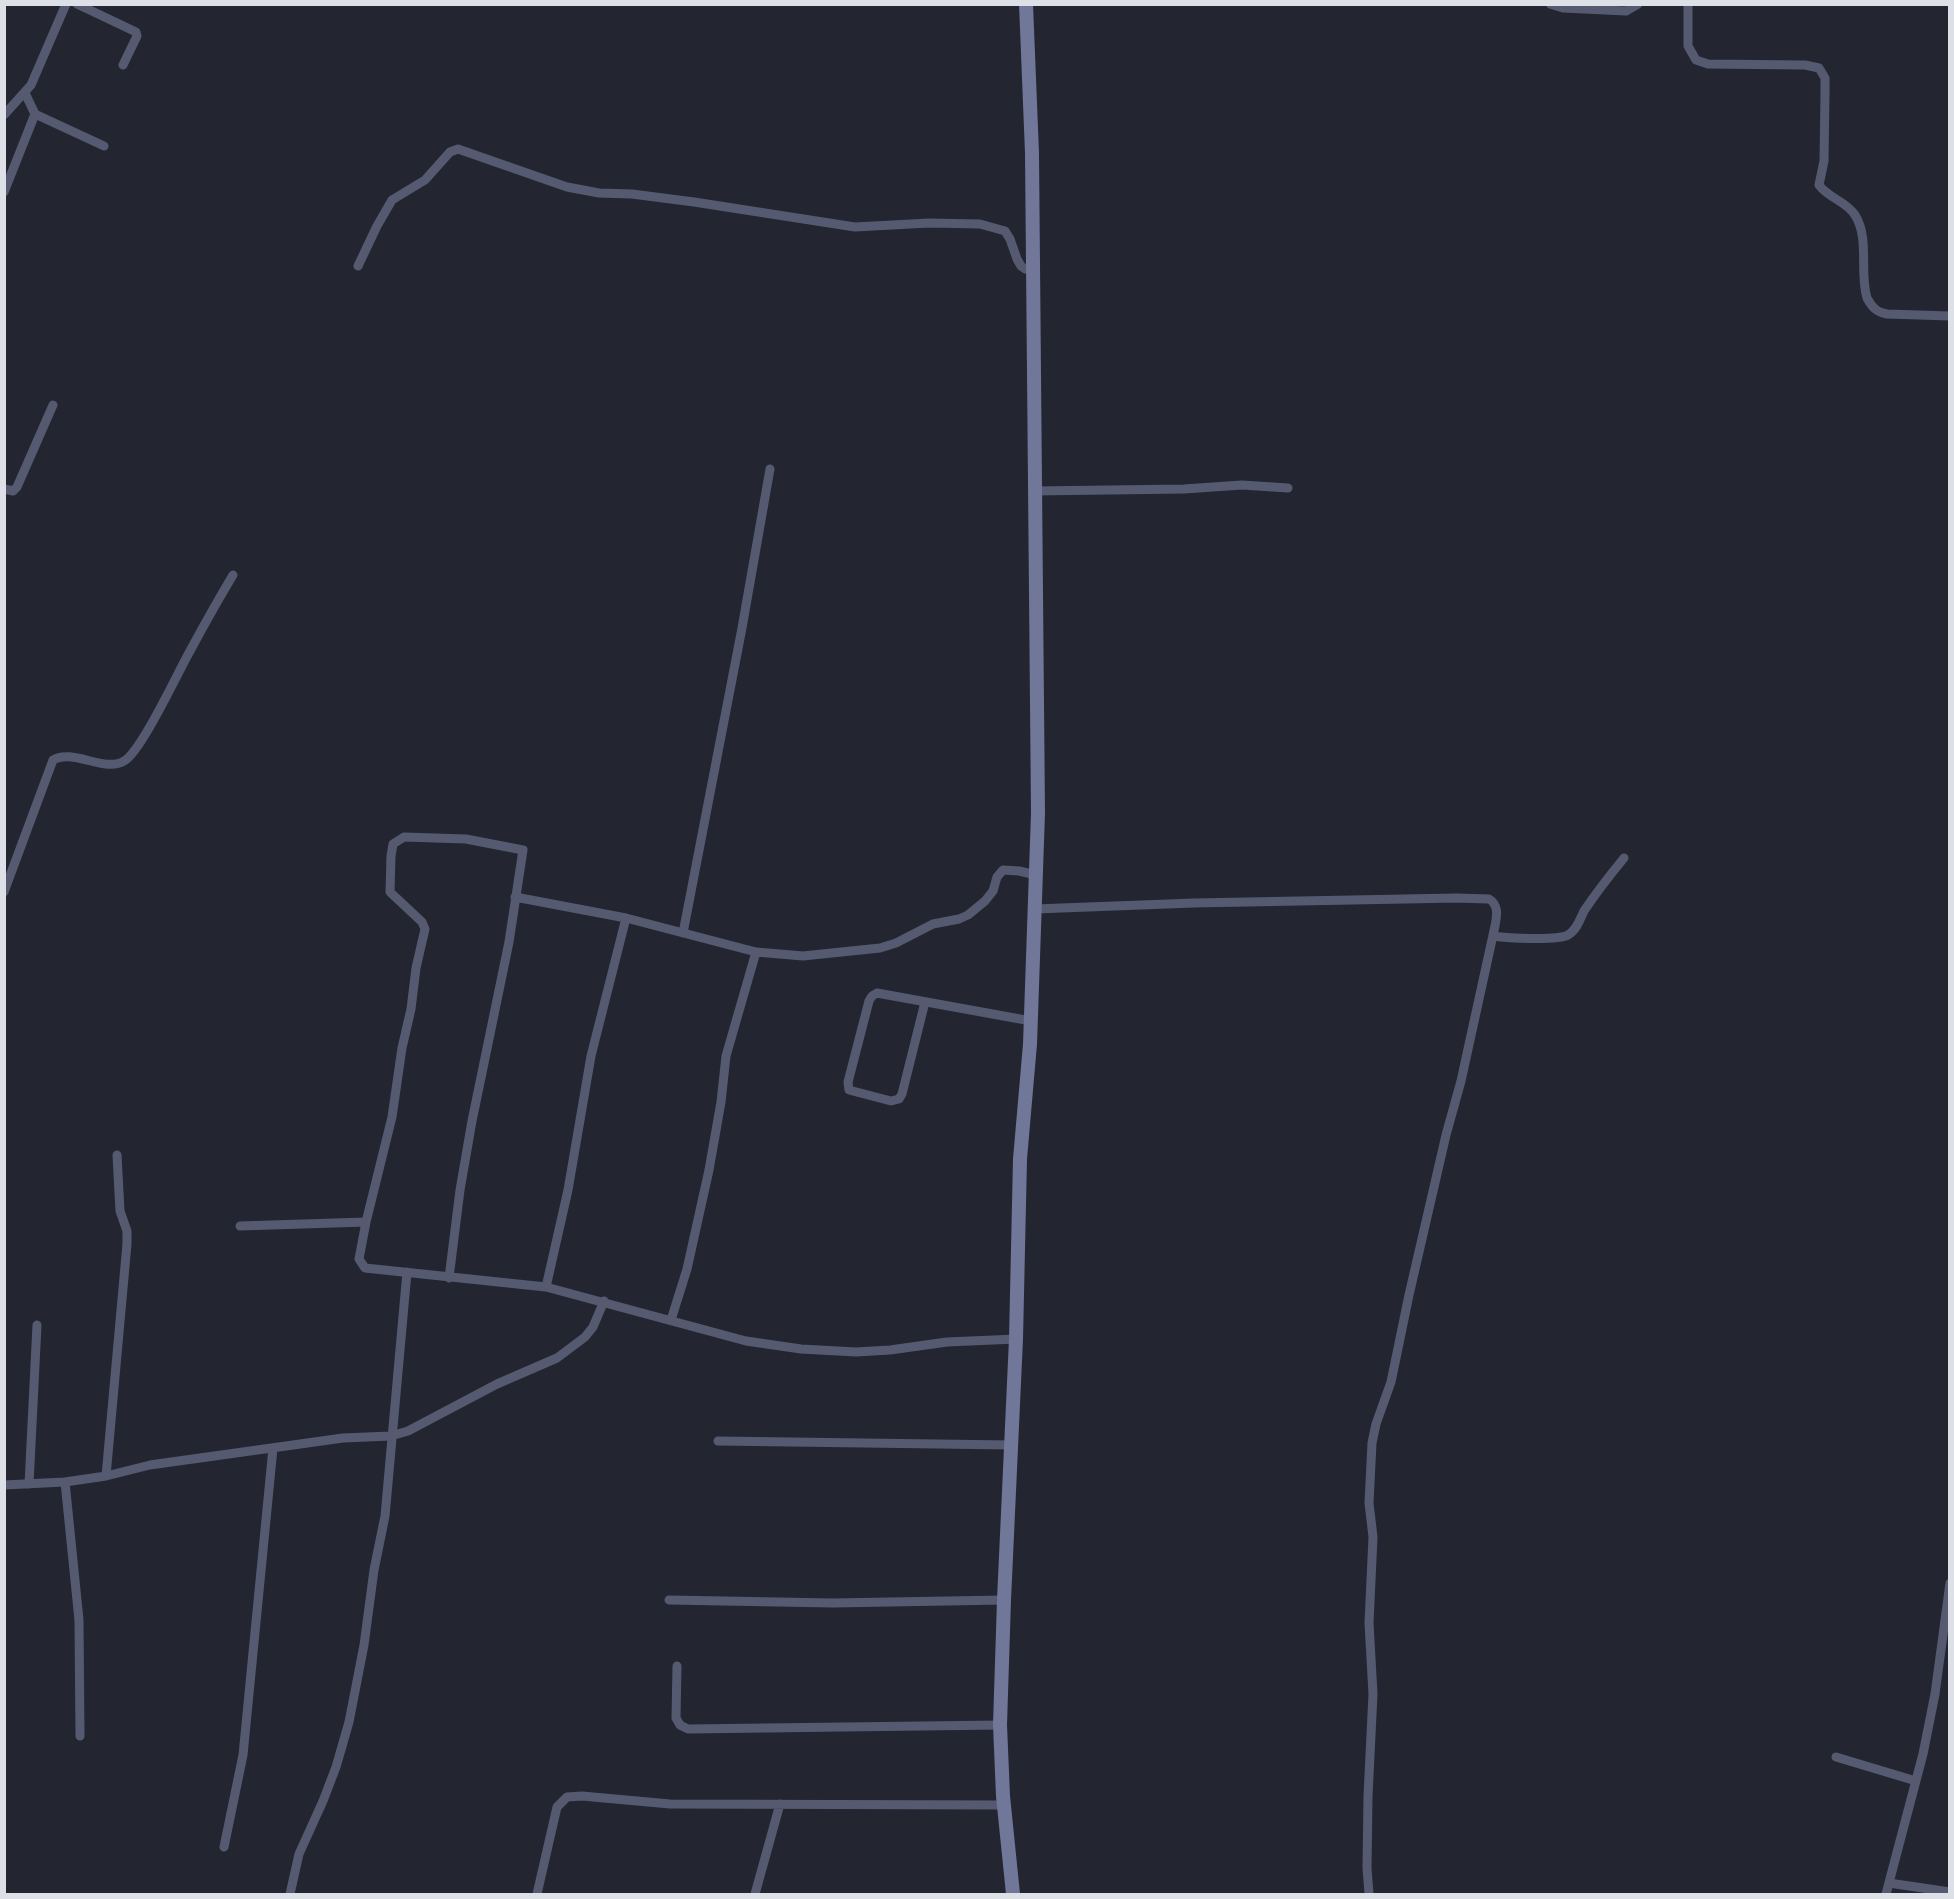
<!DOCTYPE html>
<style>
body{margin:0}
#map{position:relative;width:1954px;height:1899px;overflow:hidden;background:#232630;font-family:Poppins,sans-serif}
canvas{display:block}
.frame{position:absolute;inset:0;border:6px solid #dee0e7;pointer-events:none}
</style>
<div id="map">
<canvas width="1954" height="1899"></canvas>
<div class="frame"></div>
</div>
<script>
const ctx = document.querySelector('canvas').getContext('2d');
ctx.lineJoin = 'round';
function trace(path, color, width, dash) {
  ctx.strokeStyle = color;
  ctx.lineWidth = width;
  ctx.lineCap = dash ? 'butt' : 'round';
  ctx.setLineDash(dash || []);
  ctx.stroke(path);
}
const street = new Path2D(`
 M77 4 136 32 137 36 123 65
 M1550 4 1563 8 1626 11 1638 4
 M1688 4V46L1696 60 1708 64 1805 65 1819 68 1825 78V93L1824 161 1819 185C1828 198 1846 201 1855 215 1870 239 1859 272 1867 298 1872 307 1876 312 1887 314L1950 316
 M35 114 104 146
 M4 115 31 85 66 4
 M4 192 35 114 25 93
 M358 266 377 226 392 200 425 180 450 152 458 149 567 187 599 193 632 194 694 202 855 227 929 223 980 224 1005 231 1010 239 1017 259 1021 266 1025 269 1033 270
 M4 489 13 491 17 487 53 405
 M1034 491 1184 489 1242 485 1288 488
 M4 892 53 760C72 748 105 773 124 761 141 752 178 672 190 651 204 625 218 600 233 575
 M515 897 626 918 756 952 803 956 880 948 896 943 933 924 959 919 968 915 985 901 993 891 997 877 1003 870 1019 871 1036 875
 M1035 909 1194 903 1457 898 1489 899C1499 905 1497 915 1495 926L1461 1081 1446 1135 1409 1295 1391 1382 1376 1424 1372 1443 1369 1503 1373 1537 1369 1623 1373 1694 1368 1796 1367 1868 1369 1894
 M683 933 742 628 770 469
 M1493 936C1507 938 1557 941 1568 935 1577 930 1580 919 1584 911 1596 893 1610 875 1624 858
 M925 1002 902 1094 899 1099 891 1101 849 1090 848 1082 869 1001 872 996 877 993 1031 1021
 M240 1226 366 1222
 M449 1278 460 1190 472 1121 509 942 523 850 466 839 404 837 393 844 391 856 390 892 422 922 425 929 416 968 411 1009 402 1048 392 1117 366 1222 359 1259 365 1268 546 1287 746 1341 801 1349 856 1352 890 1350 947 1342 1016 1339
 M546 1287 568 1190 591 1056 626 918
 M671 1320 687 1269 709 1170 721 1102 726 1056 756 952
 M718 1441 1011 1445
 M106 1476 127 1244V1231L120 1211 117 1155
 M65 1482 79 1620 80 1736
 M29 1484 37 1325
 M4 1485 65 1482 106 1476 150 1465 343 1438 391 1436 408 1431 497 1384 557 1358 585 1337 593 1327 604 1301
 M669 1600 833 1603 1004 1600
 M677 1666 676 1718 680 1725 688 1729 1000 1725
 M1836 1757 1916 1781
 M224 1847 243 1755 273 1448
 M1889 1883 1950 1892
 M290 1894 299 1854 323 1801 336 1767 349 1722 364 1645 374 1570 385 1516 407 1272
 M537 1894 557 1807 567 1797 582 1796 670 1804 1004 1805
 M755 1894 780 1804
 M1886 1894 1923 1754 1935 1694 1950 1583`);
const secondary = new Path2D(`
 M1013 1894 1003 1796 1000 1725 1004 1600 1016 1339 1020 1159 1030 1044 1038 813 1032 153 1026 4`);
trace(street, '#565a70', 9);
trace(secondary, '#707799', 14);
</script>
